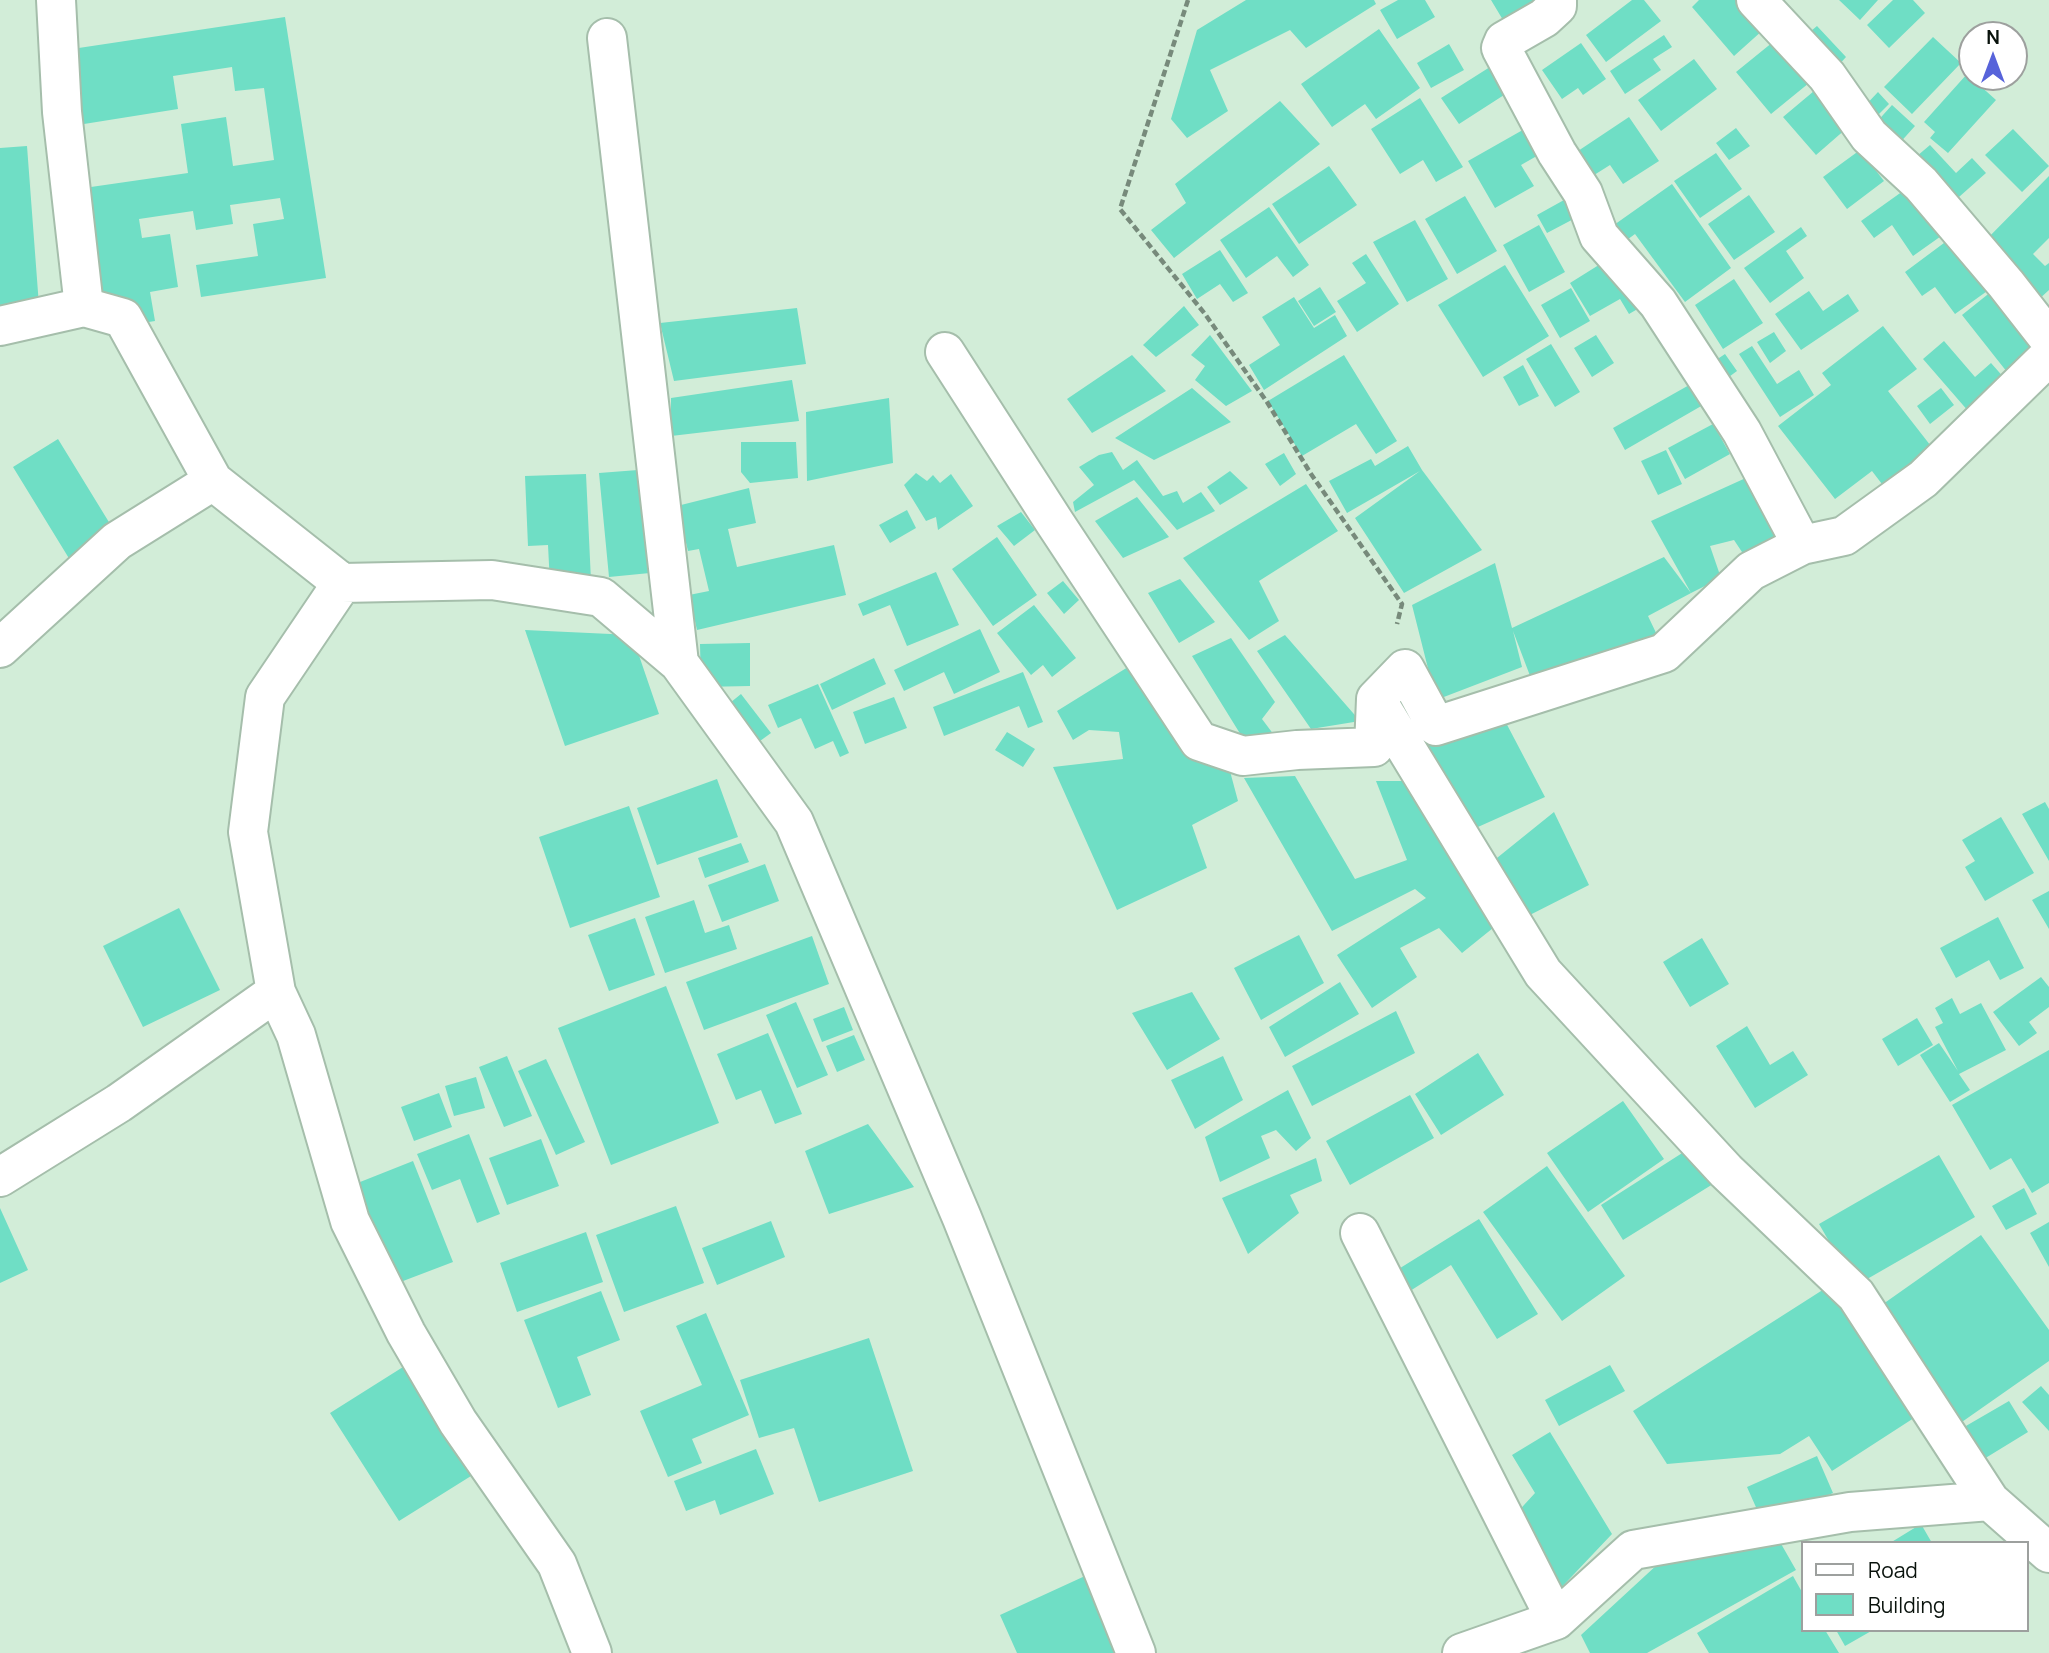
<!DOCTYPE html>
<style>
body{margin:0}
#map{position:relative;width:2049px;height:1653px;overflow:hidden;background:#d2edd8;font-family:Manrope,sans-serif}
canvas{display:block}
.legend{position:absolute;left:1801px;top:1541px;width:228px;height:91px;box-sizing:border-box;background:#fff;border:2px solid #9da09e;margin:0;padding:9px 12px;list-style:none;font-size:21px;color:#09120c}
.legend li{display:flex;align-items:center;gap:14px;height:35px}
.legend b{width:35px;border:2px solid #9da09e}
.north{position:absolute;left:1958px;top:21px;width:70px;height:70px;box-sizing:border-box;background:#fff;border:2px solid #9da09e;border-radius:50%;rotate:0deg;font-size:19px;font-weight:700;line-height:28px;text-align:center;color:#09120c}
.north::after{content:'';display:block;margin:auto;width:24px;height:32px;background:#5763da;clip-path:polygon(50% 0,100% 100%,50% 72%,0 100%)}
</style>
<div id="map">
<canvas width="2049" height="1653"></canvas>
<ul class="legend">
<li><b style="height:9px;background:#fff"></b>Road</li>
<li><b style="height:19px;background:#6fdec5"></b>Building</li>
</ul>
<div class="north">N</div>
</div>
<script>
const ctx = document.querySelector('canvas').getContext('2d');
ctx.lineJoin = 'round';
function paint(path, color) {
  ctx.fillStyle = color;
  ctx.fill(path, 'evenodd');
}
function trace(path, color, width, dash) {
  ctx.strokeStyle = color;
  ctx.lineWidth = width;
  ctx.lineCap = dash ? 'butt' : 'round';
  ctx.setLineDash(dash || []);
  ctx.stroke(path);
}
const building = new Path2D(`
 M1246 0H1374L1376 4 1306 48 1290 30 1210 70 1228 111 1187 138 1171 119 1197 30Z
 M1398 0H1425L1435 17 1397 39 1380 10Z
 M1491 0H1541L1509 30Z
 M1632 0H1644L1661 21 1606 62 1586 35Z
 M1699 0H1737L1763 30 1734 56 1692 7Z
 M1839 0H1878L1860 20Z
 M1893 0H1913L1925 13 1889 48 1867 25Z
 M285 17 326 278 201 297 196 265 258 256 253 224 284 219 280 198 230 205 233 224 196 230 193 211 139 219 142 238 170 234 178 287 150 292 155 321 99 330 77 189 188 173 181 124 226 117 233 166 274 160 264 88 235 91 232 67 173 76 178 109 84 124 72 49Z
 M1817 26 1846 57 1835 69 1805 36Z
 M1379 29 1420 88 1376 119 1365 104 1332 127 1301 84Z
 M1664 35 1672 47 1653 59 1661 70 1625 94 1610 71Z
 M1933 37 1961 63 1912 114 1884 87Z
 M1773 42 1809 83 1771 114 1736 72Z
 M1581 43 1606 79 1583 95 1578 88 1562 99 1542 70Z
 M1449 44 1464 70 1431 88 1417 63Z
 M1694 59 1717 89 1661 131 1638 100Z
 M1501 60 1518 86 1459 124 1441 98Z
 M1967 74 1996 100 1948 153 1930 138 1935 132 1924 122Z
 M1814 91 1847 128 1816 155 1783 117Z
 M1878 92 1889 104 1872 121 1861 110Z
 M1420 98 1463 167 1436 182 1423 160 1400 174 1371 129Z
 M1280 101 1320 144 1174 258 1151 230 1186 203 1175 184Z
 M1892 105 1915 126 1897 146 1874 125Z
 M1629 117 1659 161 1623 184 1610 165 1591 177 1575 153Z
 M1528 127 1542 153 1521 165 1534 186 1495 208 1468 161Z
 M1736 128 1750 146 1729 160 1716 143Z
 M2013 129 2049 166 2022 192 1985 155Z
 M1930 145 1956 173 1972 158 1986 173 1950 205 1910 162Z
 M27 146 40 319 0 322V148Z
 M1860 150 1884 181 1847 209 1823 177Z
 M1716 153 1742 189 1700 218 1674 181Z
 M1329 166 1357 205 1299 244 1272 204Z
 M2049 176V238L2033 254 2045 266 2049 263V290L2037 301 1980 246Z
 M1672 184 1731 268 1685 302 1635 234 1616 248 1604 232Z
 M1910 186 1944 234 1913 256 1892 225 1874 238 1861 221Z
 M1573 195 1583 214 1547 233 1537 215Z
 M1749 195 1775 232 1734 260 1708 224Z
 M1465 196 1497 251 1457 274 1425 219Z
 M1269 207 1309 265 1293 277 1277 256 1246 278 1220 240Z
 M1415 220 1448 279 1407 302 1373 242Z
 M1539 225 1565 272 1529 292 1503 245Z
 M1801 227 1807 236 1786 251 1804 278 1770 303 1744 268Z
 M1952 237 1990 289 1955 314 1935 287 1922 296 1905 272Z
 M1220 250 1248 293 1233 302 1220 284 1197 299 1182 274Z
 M1366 254 1399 304 1357 332 1337 301 1366 283 1352 263Z
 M1610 258 1641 307 1629 314 1620 299 1590 316 1570 283Z
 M1505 265 1549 336 1483 377 1438 305Z
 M1734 279 1763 323 1723 349 1695 305Z
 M1320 287 1336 312 1314 326 1298 301Z
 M1997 287 2043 344 2007 372 1962 315Z
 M1571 288 1590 321 1560 338 1541 305Z
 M1809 291 1823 311 1848 294 1859 311 1801 350 1775 314Z
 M1294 297 1314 328 1335 315 1347 336 1264 390 1249 365 1280 345 1262 317Z
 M1184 306 1199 325 1156 357 1143 345Z
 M797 308 806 364 674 381 660 323Z
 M1883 326 1917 369 1888 391 1934 450 1885 488 1872 471 1835 499 1778 426 1831 385 1822 373Z
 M1774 332 1786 351 1770 363 1757 342Z
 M1210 335 1252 391 1226 406 1195 380 1205 366 1191 355Z
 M1596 335 1614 363 1592 377 1574 348Z
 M1944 341 1975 377 1991 363 2006 380 1969 412 1923 359Z
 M1551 344 1580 392 1555 407 1526 359Z
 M1752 346 1777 384 1799 370 1814 395 1780 417 1739 354Z
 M1725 354 1737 371 1722 382 1710 364Z
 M1132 355 1166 391 1092 433 1067 399Z
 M1344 355 1397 441 1376 454 1356 424 1302 456 1268 401Z
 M1523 365 1539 396 1519 406 1503 377Z
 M792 380 799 421 671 436V398Z
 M1691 384 1703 405 1625 450 1613 428Z
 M1192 388 1231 422 1154 460 1115 438Z
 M1941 388 1954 405 1930 424 1917 406Z
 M889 398 893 463 807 481 806 412Z
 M1713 424 1730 454 1685 479 1668 448Z
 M58 439 115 532 70 560 13 467Z
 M741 442H796L798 478 750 483 741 472Z
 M1408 446 1422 470 1482 550 1404 593 1355 518 1420 471 1347 513 1329 481 1371 459 1375 466Z
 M1666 450 1682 484 1658 495 1641 461Z
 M1112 452 1123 470 1137 460 1163 496 1177 491 1183 503 1201 492 1215 511 1177 530 1134 480 1075 512 1073 502 1094 485 1079 467 1099 455Z
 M1284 453 1296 474 1280 486 1265 464Z
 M651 469 660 572 609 577 599 473Z
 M1230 471 1248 488 1220 505 1207 487Z
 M916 473 927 481 933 475 940 483 951 474 973 506 938 530 936 517 926 521 904 485Z
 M586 474 591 581 550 584 548 545 528 546 525 476Z
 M1748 477 1788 540 1748 561 1734 540 1710 546 1721 578 1691 593 1651 521Z
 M1306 484 1338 531 1259 581 1279 621 1249 640 1183 558Z
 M749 488 756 523 728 529 737 567 834 545 846 595 697 630 689 595 709 591 699 549 688 551 677 506Z
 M1137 497 1169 537 1123 558 1095 521Z
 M907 510 916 528 890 543 879 525Z
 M1021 512 1035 530 1014 546 997 526Z
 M997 537 1037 595 993 626 952 569Z
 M1664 557 1691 593 1648 616 1658 637 1532 681 1513 631 1522 667 1436 700 1412 605 1495 563 1512 628Z
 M936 572 959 625 907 646 890 605 863 616 858 604Z
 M1180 579 1215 622 1179 643 1148 593Z
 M1063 581 1079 600 1064 614 1047 593Z
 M1034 605 1076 658 1052 677 1043 665 1031 675 997 633Z
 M980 629 1000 672 954 694 944 672 904 691 894 670Z
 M525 630 632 635 659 714 565 746Z
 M1285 635 1360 721 1311 729 1257 651Z
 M1231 638 1275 702 1262 719 1277 739 1244 740 1192 656Z
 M750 643V686L701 687 700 644Z
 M874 658 886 684 832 710 820 684Z
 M1128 667 1227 760 1238 801 1192 825 1207 868 1117 910 1053 767 1123 759 1119 732 1089 730 1073 740 1057 711Z
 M1023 672 1043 722 1028 728 1019 706 944 736 933 707Z
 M818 684 849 753 840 757 833 741 815 749 801 718 778 728 768 705Z
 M1402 686 1430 744 1504 719 1545 797 1460 835 1386 693Z
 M741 694 771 733 749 749 720 711Z
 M894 697 907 728 865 744 853 712Z
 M1007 732 1035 749 1023 767 995 750Z
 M1295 776 1355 879 1407 860 1376 781H1408L1493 928 1462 953 1439 928 1400 948 1417 977 1372 1008 1337 955 1426 898 1415 889 1332 931 1244 778Z
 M717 779 738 837 657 865 637 808Z
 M2045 802 2049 809V861L2022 814Z
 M629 806 660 897 570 928 539 837Z
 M1554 812 1589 885 1516 922 1487 866Z
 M2001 817 2034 873 1985 901 1965 867 1975 861 1962 840Z
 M741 843 749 862 705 878 698 858Z
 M765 864 779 901 722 922 708 885Z
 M2049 891V929L2032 900Z
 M694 900 705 933 729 925 737 949 665 973 645 917Z
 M179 908 220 990 143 1027 103 946Z
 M1998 917 2024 968 2000 980 1989 960 1956 978 1940 948Z
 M635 918 655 975 609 991 588 935Z
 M1299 935 1324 983 1261 1020 1234 968Z
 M812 936 829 984 704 1030 686 982Z
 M1702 938 1729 984 1690 1007 1663 962Z
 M2041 977 2049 987V1007L2029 1022 2037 1033 2019 1046 1993 1012Z
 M1340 982 1359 1014 1285 1057 1269 1027Z
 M666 986 719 1123 611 1165 558 1028Z
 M1192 992 1220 1039 1167 1070 1132 1013Z
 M1952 998 1960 1014 1981 1003 2006 1050 1959 1074 1970 1090 1950 1102 1920 1055 1939 1043 1958 1071 1935 1027 1943 1023 1935 1008Z
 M796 1002 828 1075 797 1088 766 1015Z
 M844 1007 853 1030 822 1042 813 1019Z
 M1396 1011 1415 1053 1312 1106 1292 1066Z
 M1917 1018 1933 1045 1898 1066 1882 1039Z
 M1747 1026 1770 1065 1793 1051 1808 1075 1755 1108 1716 1046Z
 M768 1033 802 1114 775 1124 761 1090 736 1100 717 1054Z
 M854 1035 865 1060 837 1072 826 1046Z
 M2049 1050V1183L2032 1193 2011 1158 1990 1170 1952 1105Z
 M1478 1053 1504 1095 1441 1135 1415 1094Z
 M507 1056 532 1116 504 1127 479 1067Z
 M1223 1056 1243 1100 1195 1129 1171 1080Z
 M546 1059 585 1142 556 1155 518 1071Z
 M476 1077 485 1108 454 1116 445 1086Z
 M1288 1090 1311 1138 1296 1151 1276 1130 1261 1136 1270 1158 1220 1182 1205 1137Z
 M439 1093 452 1127 414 1141 401 1107Z
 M1410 1095 1434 1138 1350 1185 1326 1141Z
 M1623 1101 1664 1159 1588 1212 1547 1153Z
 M868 1124 914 1187 829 1214 805 1151Z
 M469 1134 500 1214 477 1223 460 1179 432 1190 417 1154Z
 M541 1139 559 1186 507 1205 489 1158Z
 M1690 1148 1713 1184 1623 1240 1601 1205Z
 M1939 1155 1975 1217 1855 1286 1819 1224Z
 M1316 1158 1322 1181 1290 1195 1299 1213 1248 1254 1222 1198Z
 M413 1161 453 1262 390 1286 350 1186Z
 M1547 1166 1625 1276 1562 1321 1483 1212Z
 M2024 1188 2037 1214 2006 1230 1992 1206Z
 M676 1206 704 1283 624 1312 596 1235Z
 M0 1208 28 1270 0 1283Z
 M1479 1219 1538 1314 1497 1339 1451 1265 1410 1291 1397 1270Z
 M771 1221 785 1257 717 1285 702 1248Z
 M2049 1222V1267L2030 1233Z
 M586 1232 603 1282 517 1312 500 1263Z
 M1981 1235 2049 1330V1361L1959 1424 1876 1309Z
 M1832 1284 1917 1416 1832 1471 1809 1436 1780 1454 1667 1464 1633 1411Z
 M601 1291 620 1340 577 1357 591 1395 558 1408 524 1320Z
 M706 1313 749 1415 692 1439 702 1463 668 1477 640 1411 702 1385 676 1326Z
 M869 1338 913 1471 819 1502 794 1428 759 1438 740 1380Z
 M1610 1365 1625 1391 1559 1426 1545 1400Z
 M403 1367 471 1476 399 1521 330 1413Z
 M2041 1386 2049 1395V1431L2022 1402Z
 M2009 1401 2028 1432 1979 1462 1959 1430Z
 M1550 1432 1612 1534 1557 1592 1513 1517 1535 1493 1512 1455Z
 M756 1449 774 1494 720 1515 715 1500 686 1511 674 1481Z
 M1817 1456 1833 1493 1763 1523 1747 1487Z
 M1921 1524 1932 1543H1890Z
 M1780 1542 1796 1570 1647 1653H1590L1581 1635 1672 1551Z
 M1085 1576 1120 1653H1017L1000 1615Z
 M1793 1576 1802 1592V1630H1825L1839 1653H1709L1697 1633Z
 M1836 1630H1873L1845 1646Z`);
const path = new Path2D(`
 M1188 0 1120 209 1205 314 1267 402 1311 474 1402 604 1397 624`);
const minor = new Path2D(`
 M56 0 62 112 84 307 123 318 213 481 342 583 492 580 601 597 679 663 794 822 962 1218 1136 1653
 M1557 0V6L1544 18 1504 41 1501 48 1557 153 1583 193 1599 236 1658 303 1742 432 1802 545
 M1756 0 1827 76 1869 136 1921 184 2006 284 2049 339
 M607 38 679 663
 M0 326 84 307
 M945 352 1055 523 1199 741 1243 756 1297 750 1374 747 1376 699 1405 669 1436 726 1664 653 1751 571 1802 545 1844 536 1923 479 2049 356
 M342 583 265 697 248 832 276 992 296 1035 350 1221 406 1333 458 1422 557 1564 592 1653
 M0 648 117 541 213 481
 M1376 699 1543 973 1726 1171 1856 1295 1990 1501 2049 1553
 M0 1177 119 1103 276 992
 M1360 1233 1556 1620
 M1462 1653 1556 1620 1633 1550 1850 1512 1990 1501`);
paint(building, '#6fdec5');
trace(minor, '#a5beab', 42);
trace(path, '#778a7b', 4.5, [7, 3.5]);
trace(minor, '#fff', 38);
</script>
